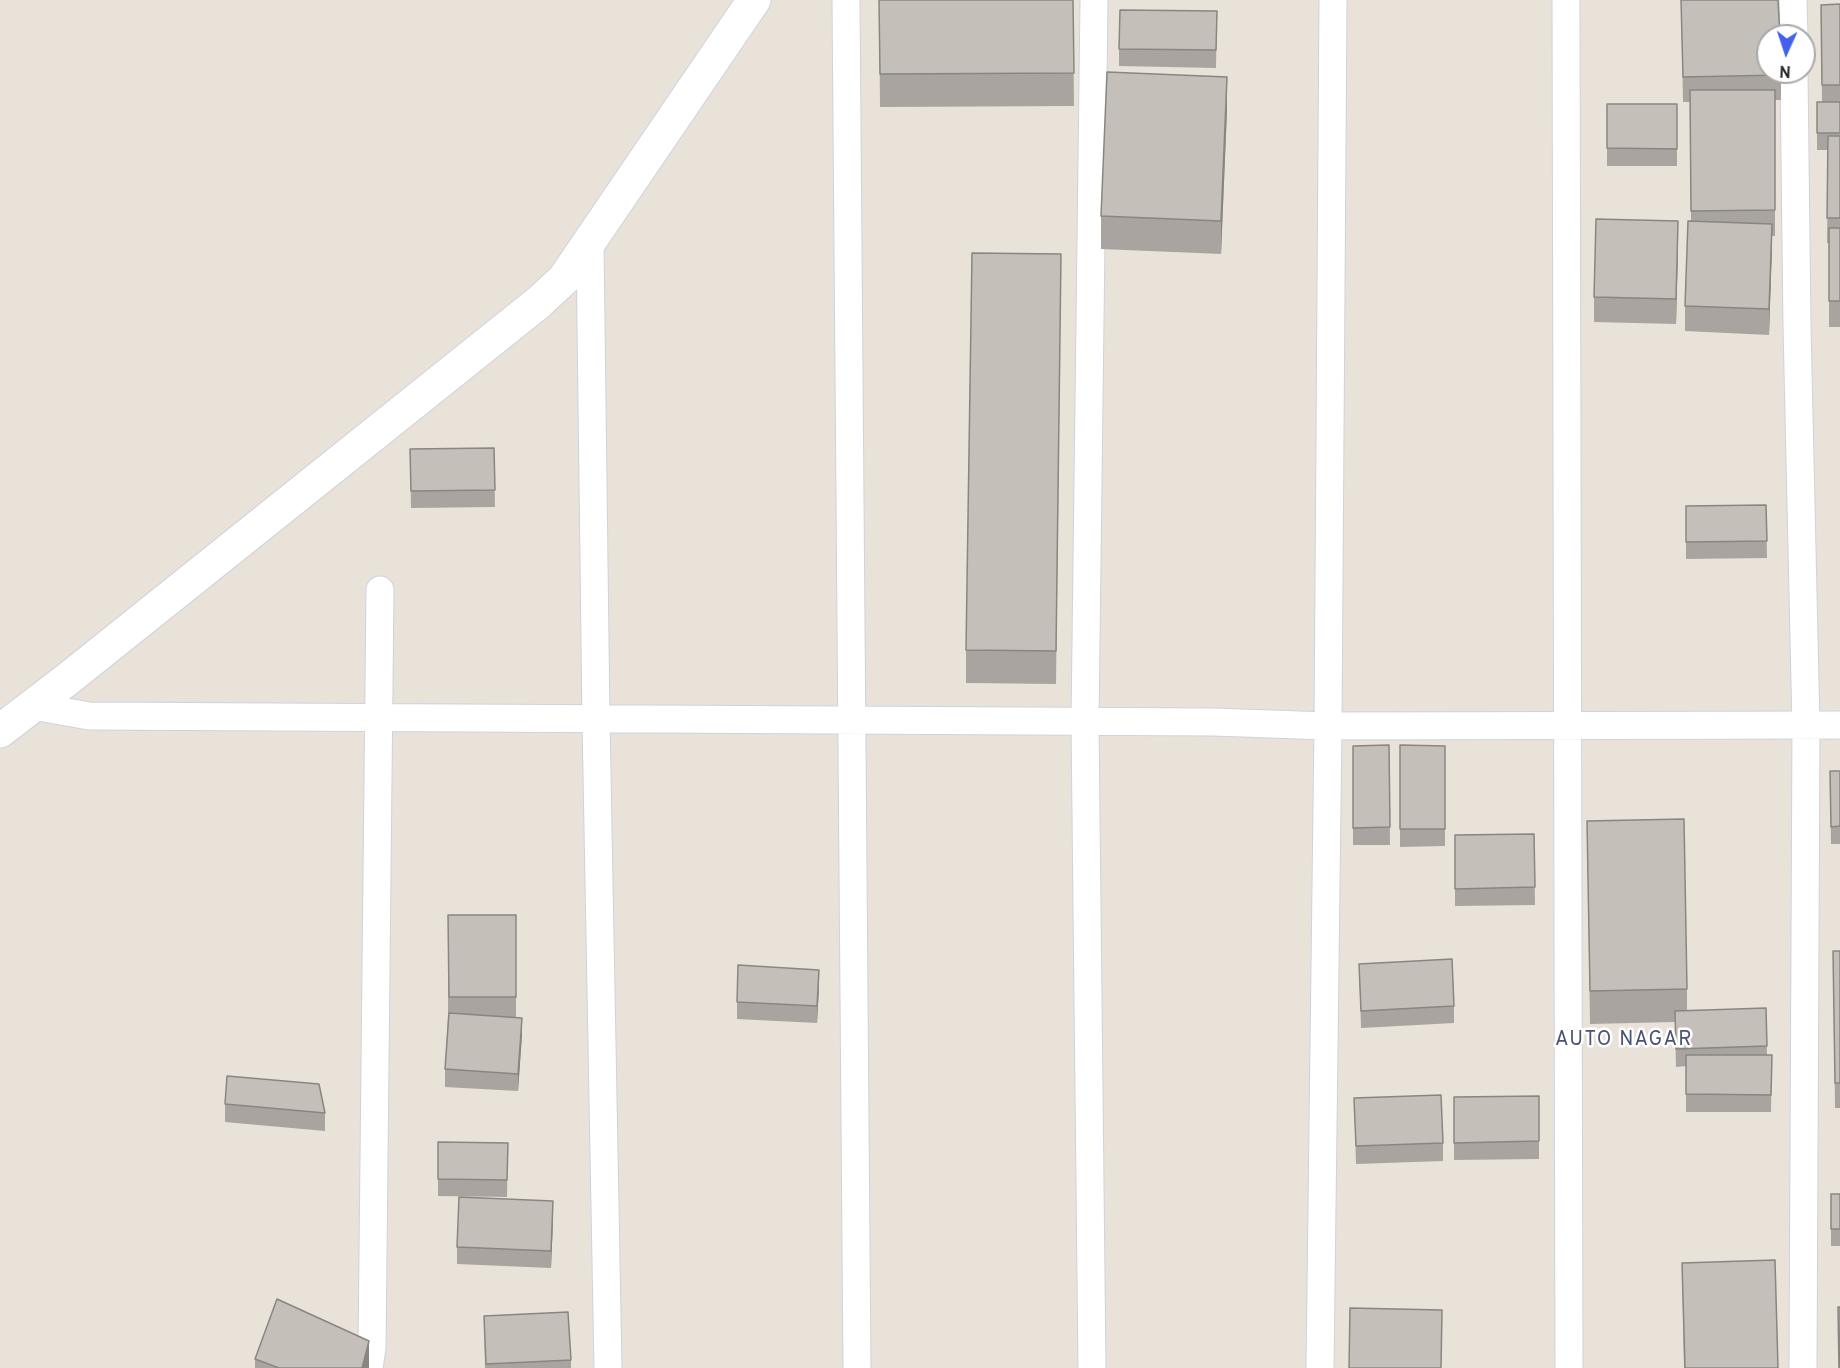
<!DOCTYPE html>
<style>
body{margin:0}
#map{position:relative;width:1840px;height:1368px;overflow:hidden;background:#e9e2d9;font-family:Overpass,sans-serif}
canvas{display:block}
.north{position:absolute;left:1756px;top:24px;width:60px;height:60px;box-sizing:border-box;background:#fff;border:2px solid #a9a9a9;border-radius:50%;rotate:183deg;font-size:16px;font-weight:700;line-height:24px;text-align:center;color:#272727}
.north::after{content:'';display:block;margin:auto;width:21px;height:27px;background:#4461eb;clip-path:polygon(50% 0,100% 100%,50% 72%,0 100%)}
</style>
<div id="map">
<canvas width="1840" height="1368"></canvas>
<div class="north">N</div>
</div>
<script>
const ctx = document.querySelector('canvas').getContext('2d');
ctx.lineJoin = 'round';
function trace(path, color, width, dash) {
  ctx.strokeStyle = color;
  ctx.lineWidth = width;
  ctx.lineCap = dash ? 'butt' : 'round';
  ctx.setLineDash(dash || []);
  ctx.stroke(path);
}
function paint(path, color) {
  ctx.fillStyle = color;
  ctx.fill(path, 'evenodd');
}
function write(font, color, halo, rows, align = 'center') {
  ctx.font = font + ' Overpass,sans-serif';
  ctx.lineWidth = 5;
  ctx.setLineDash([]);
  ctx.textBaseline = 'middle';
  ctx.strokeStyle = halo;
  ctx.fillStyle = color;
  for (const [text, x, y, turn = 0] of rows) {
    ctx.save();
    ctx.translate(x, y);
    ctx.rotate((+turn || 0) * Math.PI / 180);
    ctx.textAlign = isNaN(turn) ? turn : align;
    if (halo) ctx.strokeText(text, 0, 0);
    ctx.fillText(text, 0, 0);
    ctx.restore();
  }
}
const minor = new Path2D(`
 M846 0 857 1368
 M1566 0 1569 1368
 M1793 0 1794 36
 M1794 72 1797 326 1806 726 1803 1368
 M590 244 596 720 608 1368
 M33 706 89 716 1213 722 1328 726 1840 725
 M369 1368 372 1348 380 590
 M1092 1368 1085 722 1094 0
 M1320 1368 1328 726 1333 0`);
const secondary = new Path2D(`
 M0 731 69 678 538 303 564 279 754 0`);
const wall = new Path2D(`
 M879 0H1073L1074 106 880 107Z
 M1681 0 1781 75V100H1775V236H1772L1769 335 1685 331V306L1691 221 1690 102H1683Z
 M1840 4V327H1829V243H1827L1828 150H1817V102H1822L1821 5Z
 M1217 11 1216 68 1119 66V49Z
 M1607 104H1677V166H1607Z
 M1227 110 1221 254 1101 249V216Z
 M1678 246 1676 324 1594 322V297Z
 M1061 254 1056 684 966 683V650Z
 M494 448 495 507 411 508 410 449Z
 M1766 505 1767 558 1686 559V506Z
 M1389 745 1390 845H1353V746Z
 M1400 745 1445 746V846L1400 847Z
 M1830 771H1840V844H1831Z
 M1587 821 1687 989V1011L1766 1008 1767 1055H1772L1771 1112H1686V1066L1676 1067 1675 1022 1590 1024Z
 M1534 834 1535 905 1455 906V835Z
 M448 915H516V1018L522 1035 518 1091 445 1087V1069L448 1015Z
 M1833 951H1840V1108H1835Z
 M1359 964 1454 1006V1023L1361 1028Z
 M819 987 817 1023 737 1019V1002Z
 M1539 1096V1159L1454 1160V1097Z
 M1354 1098 1443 1143V1161L1356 1164Z
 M225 1104 325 1113V1131L225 1122Z
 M438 1142 508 1143 507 1197 438 1196Z
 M1831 1194H1840V1246H1831Z
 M553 1218 551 1268 457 1264V1247Z
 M1682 1263 1778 1368H1684Z
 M484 1316 571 1360V1368H485Z
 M255 1359 369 1367V1368H255Z`);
const shadedWall = new Path2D(`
 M1227 77V110L1221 254V221Z
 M1678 221V246L1676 324V299Z
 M1772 224V249L1769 335V309Z
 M819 970V987L817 1023V1006Z
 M522 1018V1035L518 1091V1074Z
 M553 1201V1218L551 1268V1251Z
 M369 1341V1368H362Z`);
const building = new Path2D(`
 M879 0H1073L1074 73 880 74Z
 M1681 0H1778L1780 36H1768V72H1781V75L1683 77Z
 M1840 4V85H1822L1821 5Z
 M1120 10 1217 11 1216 50 1119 49Z
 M1107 72 1227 77 1221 221 1101 216Z
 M1690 90H1775V210L1691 211Z
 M1817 102H1840V133H1817Z
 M1607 104H1677V149L1607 148Z
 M1828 136H1840V218H1827Z
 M1596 219 1678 221 1676 299 1594 297Z
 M1688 221 1772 224 1769 309 1685 306Z
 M1829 228H1840V301H1829Z
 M972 253 1061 254 1056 651 966 650Z
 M494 448 495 490 411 491 410 449Z
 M1766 505 1767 541 1686 542V506Z
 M1389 745 1390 827 1353 828V746Z
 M1400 745 1445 746V829H1400Z
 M1830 771H1840V826L1831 827Z
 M1684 819 1687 989 1590 991 1587 821Z
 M1534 834 1535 887 1455 889V835Z
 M448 915H516V997H449Z
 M1833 951H1840V1083H1835Z
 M1452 959 1454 1006 1361 1011 1359 964Z
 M738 965 819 970 817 1006 737 1002Z
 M1766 1008 1767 1046 1676 1049 1675 1011Z
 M449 1013 522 1018 518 1074 445 1069Z
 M1686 1055H1772L1771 1095 1686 1094Z
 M227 1076 319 1084 325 1113 225 1104Z
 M1441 1095 1443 1143 1356 1146 1354 1098Z
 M1539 1096V1141L1454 1143V1097Z
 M438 1142 508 1143 507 1180 438 1179Z
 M1831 1194H1840V1229H1831Z
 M459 1197 553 1201 551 1251 457 1247Z
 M1775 1260 1778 1368H1685L1682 1263Z
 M277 1299 369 1341 362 1368H279L255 1359Z
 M1838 1307H1840V1368H1839Z
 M1350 1308 1442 1310 1441 1368H1349Z
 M568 1312 571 1360 486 1364 484 1316Z`);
const quarterNames = [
 ["AUTO NAGAR",1624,1041]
];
trace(minor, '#cfd2df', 29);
trace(secondary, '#cfd2df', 35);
trace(minor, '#fff', 27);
trace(secondary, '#fff', 33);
paint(wall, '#a9a49f');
paint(shadedWall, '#898682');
paint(building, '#c4bfb9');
trace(building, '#898682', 1.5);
ctx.letterSpacing = '1.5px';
write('20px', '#4b5274', '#fff', quarterNames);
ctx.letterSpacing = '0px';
</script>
